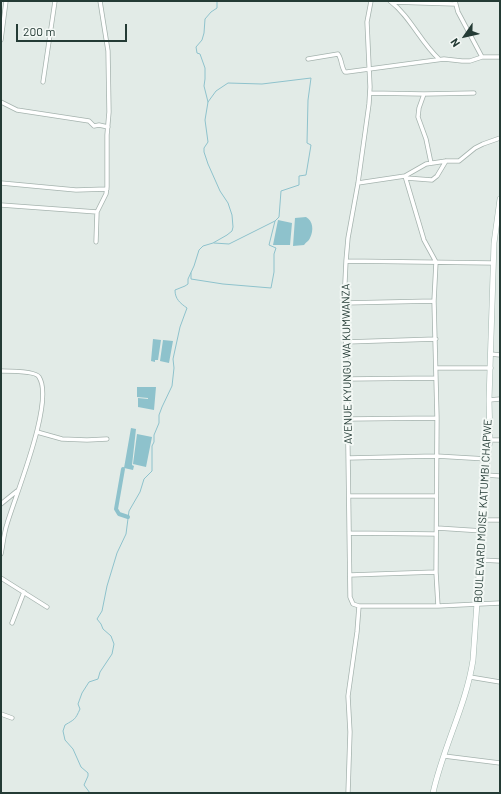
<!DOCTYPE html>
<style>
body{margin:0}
#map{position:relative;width:501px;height:794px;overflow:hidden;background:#e2ebe7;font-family:Barlow,sans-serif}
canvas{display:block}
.frame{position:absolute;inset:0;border:2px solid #243b35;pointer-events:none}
.north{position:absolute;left:445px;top:16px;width:40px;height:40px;-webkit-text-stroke:3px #f3f8f5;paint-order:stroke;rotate:236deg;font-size:11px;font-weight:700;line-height:16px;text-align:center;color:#243b35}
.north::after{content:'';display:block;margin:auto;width:14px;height:18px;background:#243b35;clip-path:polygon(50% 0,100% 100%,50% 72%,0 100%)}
.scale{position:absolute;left:16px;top:24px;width:111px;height:18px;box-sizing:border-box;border:2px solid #243b35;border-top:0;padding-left:5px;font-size:12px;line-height:14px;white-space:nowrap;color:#243b35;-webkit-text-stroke:3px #f3f8f5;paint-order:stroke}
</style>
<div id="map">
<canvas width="501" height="794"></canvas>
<div class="frame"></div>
<div class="north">N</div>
<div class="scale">200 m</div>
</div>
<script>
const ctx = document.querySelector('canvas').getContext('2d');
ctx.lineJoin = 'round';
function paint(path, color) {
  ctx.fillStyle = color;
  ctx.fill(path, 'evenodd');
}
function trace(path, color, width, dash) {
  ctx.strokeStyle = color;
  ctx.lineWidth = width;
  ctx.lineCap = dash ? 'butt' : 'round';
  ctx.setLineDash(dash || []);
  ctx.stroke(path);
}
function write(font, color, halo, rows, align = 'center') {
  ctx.font = font + ' Barlow,sans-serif';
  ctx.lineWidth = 4;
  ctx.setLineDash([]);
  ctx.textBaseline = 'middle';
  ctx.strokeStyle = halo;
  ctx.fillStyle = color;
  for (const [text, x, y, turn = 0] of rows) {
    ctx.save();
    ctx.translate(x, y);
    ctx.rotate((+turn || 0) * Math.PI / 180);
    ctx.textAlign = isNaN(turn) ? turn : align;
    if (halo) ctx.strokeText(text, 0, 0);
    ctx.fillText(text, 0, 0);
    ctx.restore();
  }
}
const water = new Path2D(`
 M306 217C313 221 314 230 310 238 309 241 306 242 304 245L293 246 295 218Z
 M278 220 292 223 290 245H273Z
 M153 339 161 340 158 360H155V362L151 361Z
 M163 340 173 341 169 363 160 361Z
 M137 387H156L154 410 138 407V398L148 399V398L137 397Z
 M131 428 136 429 132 465 134 466 133 470 124 468Z
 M137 434 152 437 146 467 133 464Z`);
const stream = new Path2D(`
 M214 243 229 244 275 221
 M191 273V279L223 284 271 288 274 272V254L276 248 269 245 275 221 279 217 281 191 299 185V176L306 175 311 145 307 143 308 100 311 78 262 84 228 83 216 91 208 102
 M90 793 84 785 88 776V773L81 767 73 749 65 740 63 731 65 725C75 719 75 720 80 709L78 704 82 693 89 682 98 679 100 672 112 654 114 644 111 636 103 629 101 624 97 619 102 611 107 586 117 553 126 534 129 511 140 492 144 479 152 471V446L154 442V435L159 423V415L162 407 172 386 174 368 173 359 180 327 187 308C180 303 175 299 175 290L185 286 188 284V279L194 266 199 250 203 246 213 243 227 235 232 231 233 227 232 215 228 203 220 191 208 164 204 152V148L208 142 205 120 208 102 204 86 205 79V68L200 54 197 53 196 47 202 40 204 33 205 19 211 12 217 8V1`);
const canal = new Path2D(`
 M123 469 116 509 119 514 128 517`);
const street = new Path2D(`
 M371 1 367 22 370 87 369 104 358 183 348 238 346 261 344 303 347 379 350 597 353 604 359 606H438L500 603
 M390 1C410 16 421 43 439 59
 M455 1 458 12 482 57
 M392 2 455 4
 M1 40 6 1
 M308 59 338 54C342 59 341 67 345 72H347L444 59 462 61H470L482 57H500
 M43 82 55 1
 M370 93 424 94 474 93
 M424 94 419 108 418 117 426 139 431 163
 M1 102 17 110 89 121 94 126 99 125 108 127
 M405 176 424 240 436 262 434 301 437 418 436 572 438 606
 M406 178 432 180 437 176 446 161
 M1 183 76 190 107 189
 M358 183 405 176 426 164 446 161H459L475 148 483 144 500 138
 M1 205 97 212
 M96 242 97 212 106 194 107 187V135L109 112 108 51 100 1
 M346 261 493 263
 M344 303 434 301
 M346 342 436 339
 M491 354 500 355
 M436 368H491
 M1 371C8 371 36 371 39 377 55 401 15 496 7 524 4 533 3 544 1 554
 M347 379 436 378
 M489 400 500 399
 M348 419 437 418
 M37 432 62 439 87 440 107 439
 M490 440H500
 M348 458 436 456 487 459
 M486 475 500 476
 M349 496H436
 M1 504 17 491
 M484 520H500
 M437 528 483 531
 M349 533 435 534
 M481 560 500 561
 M350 575 436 572
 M1 578 47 607
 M12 623 24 592
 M470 677 500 682
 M1 714 12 718
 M444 756 500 763
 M348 793 350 732 348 696 357 632 359 606`);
const secondary = new Path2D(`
 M433 793C443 747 466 706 473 660L487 459 490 440 489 400 494 243 500 199`);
const streetNames = [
 ["AVENUE KYUNGU WA KUMWANZA",347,364,-91],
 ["BOULEVARD MOISE KATUMBI CHAPWE",483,511,-87]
];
paint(water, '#8ec2cc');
trace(stream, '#8ec2cc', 1);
trace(canal, '#8ec2cc', 4);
trace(street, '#a5b3ae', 5);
trace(secondary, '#a2b6af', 6);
trace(street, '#fff', 3.5);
trace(secondary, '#fff', 5);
write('11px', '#243b35', '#f3f8f5', streetNames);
</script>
